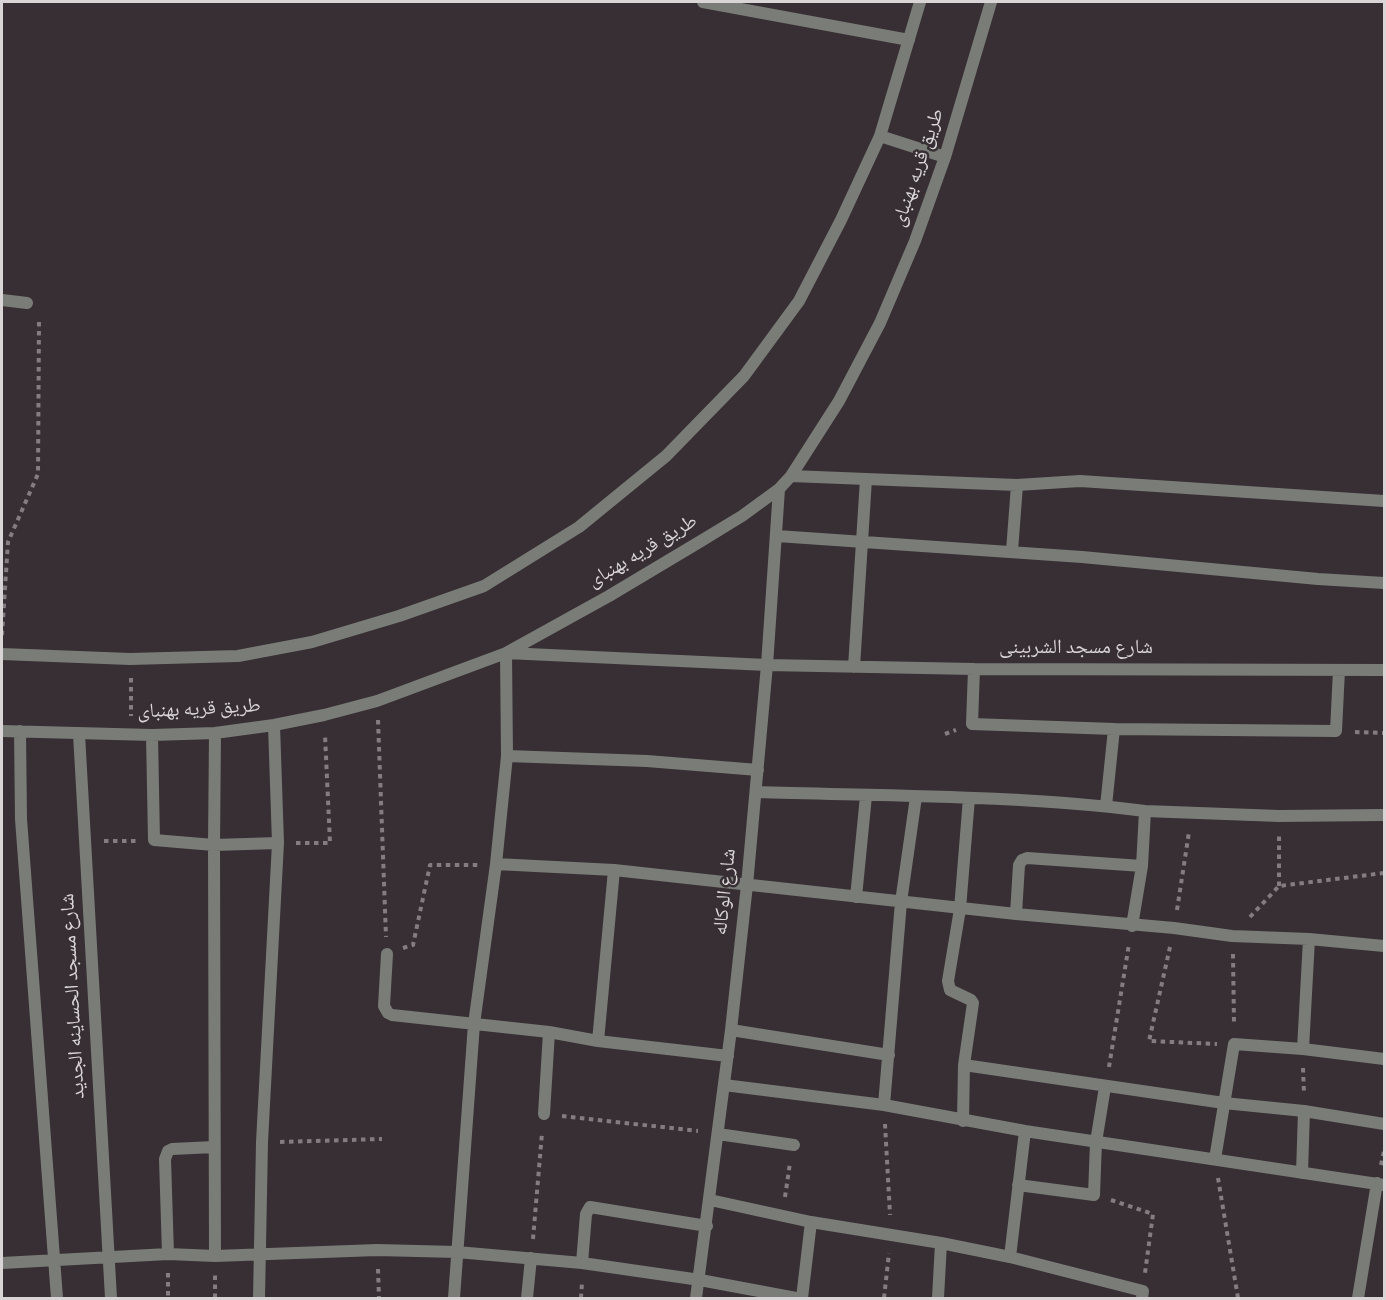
<!DOCTYPE html>
<meta charset="utf-8">
<style>
body{margin:0}
#map{position:relative;width:1386px;height:1300px;overflow:hidden;background:#372f33;font-family:"Source Sans 3",sans-serif}
canvas{display:block}
.frame{position:absolute;inset:0;border:3px solid #d9d4d6;pointer-events:none}
</style>
<div id="map">
<canvas width="1386" height="1300"></canvas>
<div class="frame"></div>
</div>
<script>
const ctx = document.querySelector('canvas').getContext('2d');
ctx.lineJoin = 'round';
function trace(path, color, width, dash) {
  ctx.strokeStyle = color;
  ctx.lineWidth = width;
  ctx.lineCap = dash ? 'butt' : 'round';
  ctx.setLineDash(dash || []);
  ctx.stroke(path);
}
function write(font, color, halo, rows, align = 'center') {
  ctx.font = font + ' "Source Sans 3","Noto Naskh Arabic",sans-serif';
  ctx.lineWidth = 5;
  ctx.setLineDash([]);
  ctx.textBaseline = 'middle';
  ctx.strokeStyle = halo;
  ctx.fillStyle = color;
  for (const [text, x, y, turn = 0] of rows) {
    ctx.save();
    ctx.translate(x, y);
    ctx.rotate((+turn || 0) * Math.PI / 180);
    ctx.textAlign = isNaN(turn) ? turn : align;
    if (halo) ctx.strokeText(text, 0, 0);
    ctx.fillText(text, 0, 0);
    ctx.restore();
  }
}
const path = new Path2D(`
 M2 635 8 542 38 474 39 319
 M131 678V716
 M378 720 386 937
 M1355 732 1384 733
 M945 734 956 730
 M104 841H136
 M296 843H330L325 735
 M1279 886V834
 M1177 910 1189 832
 M1250 917 1279 886 1384 873
 M1170 947 1149 1041 1217 1044
 M403 948 413 945 430 865H478
 M1233 954 1234 1024
 M1109 1067 1129 944
 M1303 1068 1304 1093
 M562 1116 698 1131
 M885 1124 890 1215
 M280 1142 382 1139
 M1381 1165 1384 1151
 M1218 1178 1238 1298
 M785 1197 790 1163
 M1111 1200 1153 1214 1145 1273
 M533 1239 542 1133
 M378 1269 379 1298
 M168 1273V1298
 M215 1298V1274
 M581 1298 582 1282
 M884 1298 889 1253`);
const minor = new Path2D(`
 M703 2 909 40
 M880 136 945 157
 M2 300 27 303
 M791 476 1017 485 1080 481 1384 501
 M777 536 1082 557 1318 579 1384 583
 M1012 551 1017 485
 M2 654 130 659 238 656 312 642 399 616 484 586 579 527 666 456 744 376 799 301 841 220 880 136 920 2
 M854 667 866 479
 M974 669 972 724 1114 729 1336 731 1339 670
 M2 731 152 735 215 733 274 725 324 715 377 701 506 653 609 596 701 541 742 516 779 489 791 476 839 401 880 323 915 241 945 157 991 2
 M20 731 21 819 57 1298
 M79 734 111 1298
 M152 735 154 840 214 845 278 843
 M507 756 647 761 758 770
 M756 792C885 796 1016 795 1145 811L1142 866 1132 926
 M1106 806 1114 729
 M1145 811 1279 816 1384 815
 M496 864 614 870 1016 914 1019 865 1022 860 1027 858 1142 866
 M856 897 866 796
 M1016 914 1174 928 1232 936 1309 939
 M387 954 384 1006 388 1013 392 1015 549 1032 598 1041 728 1056
 M731 1030 889 1055
 M598 1041 614 870
 M1303 1049 1309 939 1384 946
 M964 1065 1224 1103 1304 1111 1384 1124
 M724 1085 884 1105 1025 1131 1384 1185
 M884 1105 901 902 916 797
 M544 1114 549 1032
 M963 1121 964 1065 973 1003 971 1000 950 990 948 981 960 909 969 798
 M718 1134 794 1145
 M1215 1159 1234 1044 1303 1049 1384 1059
 M1302 1173 1304 1111
 M1018 1185 1094 1195 1096 1142 1105 1087
 M710 1200 811 1222 941 1243 1010 1257 1143 1291 1142 1298
 M168 1254 165 1159 168 1151 172 1149 214 1147
 M215 1256 214 845 215 733
 M1010 1257 1025 1131
 M2 1263 168 1254 215 1256 377 1250 457 1252 582 1263 700 1280 796 1298
 M582 1263 586 1214 590 1207 707 1226
 M259 1298 262 1142 278 843 274 725
 M454 1298 474 1024 496 864 507 756 506 653 767 665 974 669 1384 670
 M527 1298 531 1258
 M696 1298 731 1030 747 885 767 665 779 489
 M802 1298 811 1222
 M938 1298 941 1243
 M1358 1298 1377 1183`);
const streetNames = [
 ["طريق قريه بهنباى",919,168,-71],
 ["طريق قريه بهنباى",643,552,-31],
 ["شارع مسجد الشربينى",1076,649],
 ["طريق قريه بهنباى",199,710,-3],
 ["شارع الوكاله",726,892,-84],
 ["شارع مسجد الحساينه الجديد",74,996,-93]
];
trace(path, '#847d80', 4, [4.5, 4.5]);
trace(minor, '#7a7c78', 12);
write('20px', '#d9d4d6', '#372f33', streetNames);
</script>
